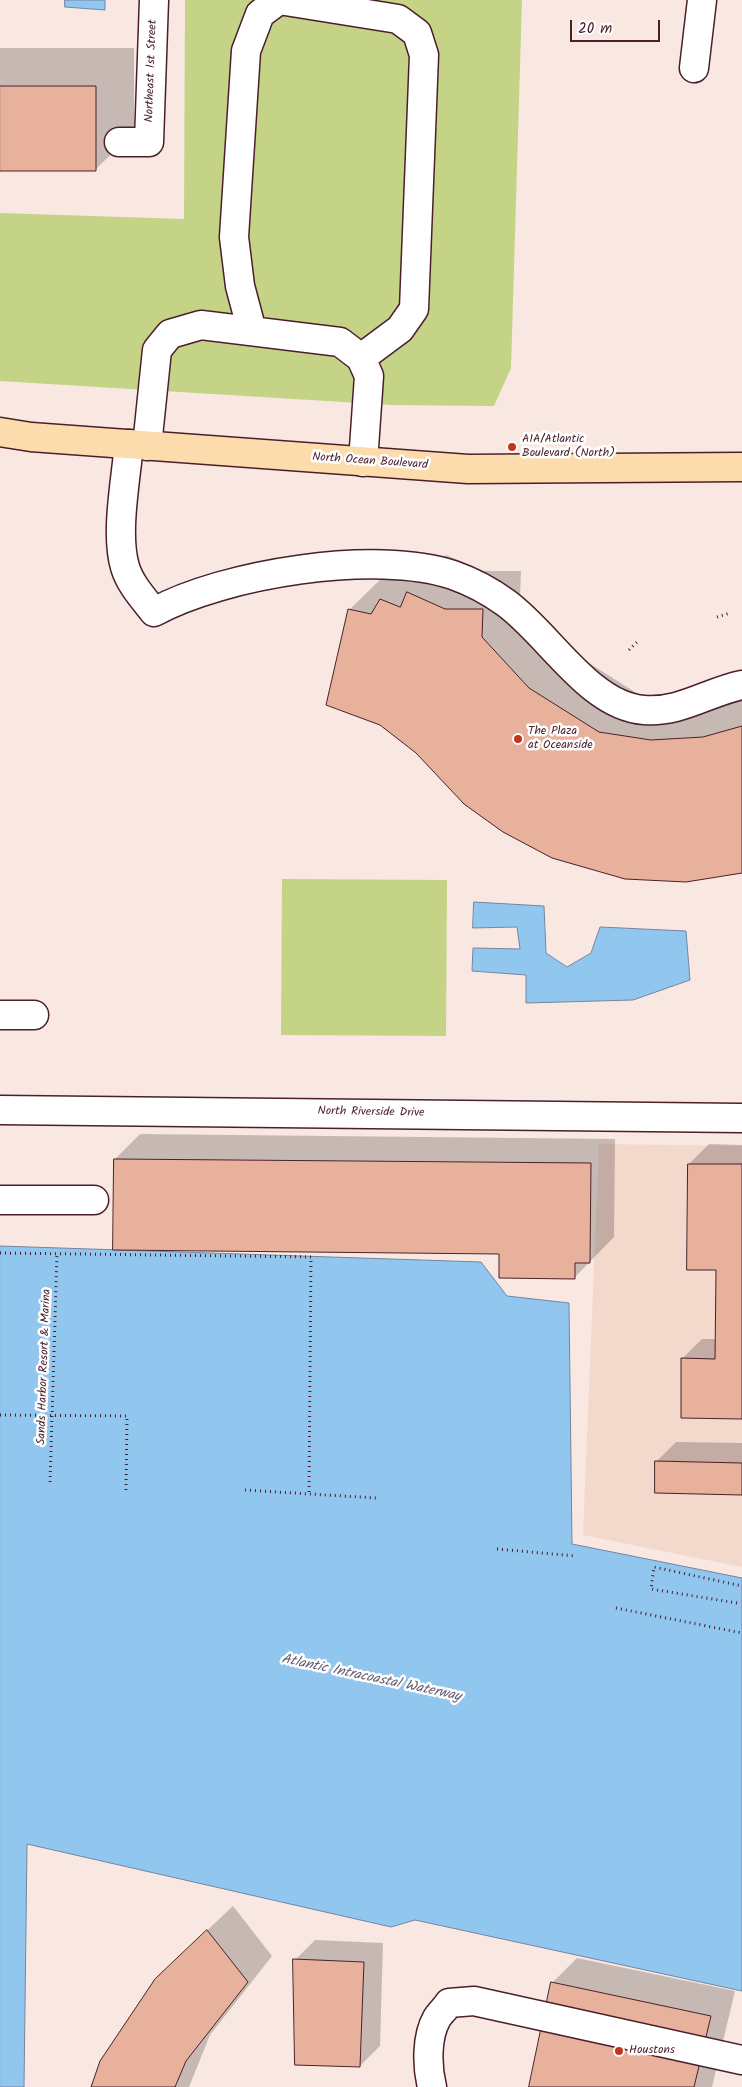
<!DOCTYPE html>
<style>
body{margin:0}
#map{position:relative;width:742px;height:2087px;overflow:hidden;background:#f8e8e1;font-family:Kalam,sans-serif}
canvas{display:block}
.scale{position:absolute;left:570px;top:20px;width:90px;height:22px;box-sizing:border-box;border:2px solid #4a1f2b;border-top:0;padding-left:6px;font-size:15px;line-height:18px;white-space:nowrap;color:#4a1f2b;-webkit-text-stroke:4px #fff;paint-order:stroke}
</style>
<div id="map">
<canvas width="742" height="2087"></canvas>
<div class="scale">20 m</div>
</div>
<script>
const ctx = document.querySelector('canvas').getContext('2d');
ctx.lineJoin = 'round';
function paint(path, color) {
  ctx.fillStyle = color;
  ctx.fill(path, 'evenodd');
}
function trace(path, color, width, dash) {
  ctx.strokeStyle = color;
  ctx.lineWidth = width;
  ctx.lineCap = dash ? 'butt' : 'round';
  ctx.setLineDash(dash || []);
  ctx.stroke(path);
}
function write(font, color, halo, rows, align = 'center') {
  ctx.font = font + ' Kalam,sans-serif';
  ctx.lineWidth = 5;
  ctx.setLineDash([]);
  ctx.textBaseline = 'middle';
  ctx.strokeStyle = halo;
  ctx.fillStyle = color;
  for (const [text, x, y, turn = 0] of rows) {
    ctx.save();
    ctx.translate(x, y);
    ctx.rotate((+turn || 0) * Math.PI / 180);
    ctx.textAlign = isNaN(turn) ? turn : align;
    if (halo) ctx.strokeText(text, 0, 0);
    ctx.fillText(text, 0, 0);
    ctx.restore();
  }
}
const built = new Path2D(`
 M599 1144 742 1146V1567L583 1535Z`);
const green = new Path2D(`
 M185 0H522L511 368 494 406 392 405 0 381V213L184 219Z
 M282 879 447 880 446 1036 281 1035Z`);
const water = new Path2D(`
 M65 0H105V10L65 7Z
 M474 902 544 906 546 953 567 967 591 953 600 927 686 931 690 980 633 1000 526 1003V975L472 971 473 948 520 949 517 927 473 928Z
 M0 1246 481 1262 507 1296 569 1303 572 1544 742 1578V1991L415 1920 391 1927 27 1844 24 2087H0Z`);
const shadow = new Path2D(`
 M0 48H134V132L95 170H0Z
 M446 555 484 571H521L520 598 567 649 638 694 690 702 742 699V872L349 610 388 572 434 567Z
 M140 1134 615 1139 614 1237 574 1278 500 1252 115 1159Z
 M709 1144 742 1145V1418L682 1359 702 1339H717V1269L689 1164Z
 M676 1442 742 1443V1493L656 1462Z
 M233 1906 272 1956 210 2035 189 2087H92L181 1955Z
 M315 1940 383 1943 380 2046 360 2066 295 1960Z
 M577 1958 735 1991 712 2087H530L552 1983Z`);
const building = new Path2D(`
 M0 86H96V171H0Z
 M407 592 445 609H483L482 637 529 688 599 732 651 740 703 737 742 726V873L686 882 625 879 552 858 503 832 464 804 416 753 380 725 326 705 348 609 371 614 380 599 400 607Z
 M114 1159 591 1163 590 1263H575V1279L499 1278V1254L113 1250Z
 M688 1164H742V1419L681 1418V1358L715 1359 716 1270H687Z
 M655 1461 742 1463V1495L655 1493Z
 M207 1930 248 1982 186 2061 175 2087H91L100 2061 155 1979Z
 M293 1959 364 1962 360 2067 295 2065Z
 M551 1982 711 2016 694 2087H529Z`);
const path = new Path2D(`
 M717 617 730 613
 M629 650 637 642
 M0 1253 311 1257 309 1494
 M0 1415 127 1416 126 1490
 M50 1482 57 1254
 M245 1490 376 1498
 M497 1549 575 1556
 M737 1603 651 1589 654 1567 742 1586
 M616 1608 742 1633`);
const minor = new Path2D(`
 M694 68 702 0
 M119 142H149L154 0
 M252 331 240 286 234 237 246 51 260 14 279 0 398 19 417 33 424 55 414 309 400 329 361 358
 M129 444C126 479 115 534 125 567 130 584 143 598 154 612 223 574 376 549 453 575 470 581 491 592 506 603 549 634 589 706 644 710 680 713 708 692 742 685
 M147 446 157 350 170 334 201 325 340 342 361 358 369 376 363 462
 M0 1015H34
 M0 1110 742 1118
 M0 1200H94
 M432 2087C427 2067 426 2037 437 2018 440 2013 446 2008 449 2003L474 2001 742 2060`);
const major = new Path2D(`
 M0 432 31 437 468 469 742 467`);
const markers = [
 [512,447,5,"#c8321e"],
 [518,739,5,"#c8321e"],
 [619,2051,5,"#c8321e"]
];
const streetNames = [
 ["Northeast 1st Street",152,71,-88],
 ["North Ocean Boulevard",370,462,4],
 ["North Riverside Drive",371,1113,1],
 ["Sands Harbor Resort & Marina",45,1367,-88]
];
const poiNames = [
 ["A1A/Atlantic",522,440],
 ["Boulevard (North)",522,454],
 ["The Plaza",528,732],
 ["at Oceanside",528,746],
 ["Houstons",629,2051]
];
const waterNames = [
 ["Atlantic Intracoastal Waterway",371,1679,12]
];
paint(built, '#f3d8cc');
paint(green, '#c5d387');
paint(water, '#91c7ef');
trace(water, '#7584a1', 1);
paint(shadow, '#0003');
paint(building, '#e8b19c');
trace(building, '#4a1f2b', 1);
trace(minor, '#4a1f2b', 31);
trace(major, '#4a1f2b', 31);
trace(path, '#4a1f2b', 3, [1, 4]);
trace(minor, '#fff', 28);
trace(major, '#fcdcac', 28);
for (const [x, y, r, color] of markers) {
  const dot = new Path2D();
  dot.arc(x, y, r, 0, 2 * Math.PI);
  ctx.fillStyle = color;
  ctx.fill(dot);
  trace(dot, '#fff', 2);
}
write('12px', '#4a1f2b', '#fff', streetNames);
write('12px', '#4a1f2b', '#fff', poiNames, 'left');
write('italic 14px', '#635a70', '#fff', waterNames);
</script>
